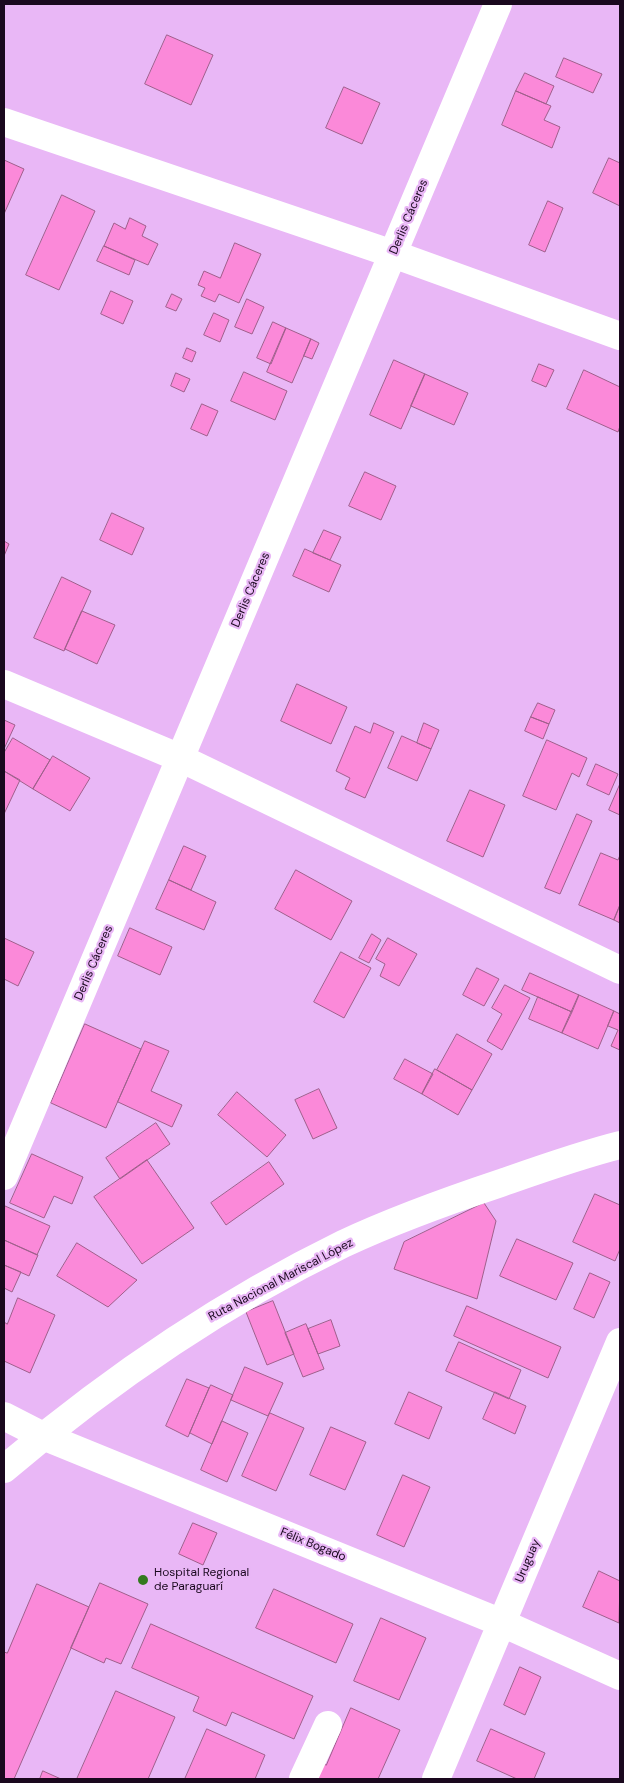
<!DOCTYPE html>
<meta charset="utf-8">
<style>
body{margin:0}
#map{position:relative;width:624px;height:1783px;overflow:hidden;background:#e9b7f6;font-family:"DM Sans",sans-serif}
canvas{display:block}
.frame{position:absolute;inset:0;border:5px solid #1a081e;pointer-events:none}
</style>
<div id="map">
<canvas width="624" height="1783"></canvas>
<div class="frame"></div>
</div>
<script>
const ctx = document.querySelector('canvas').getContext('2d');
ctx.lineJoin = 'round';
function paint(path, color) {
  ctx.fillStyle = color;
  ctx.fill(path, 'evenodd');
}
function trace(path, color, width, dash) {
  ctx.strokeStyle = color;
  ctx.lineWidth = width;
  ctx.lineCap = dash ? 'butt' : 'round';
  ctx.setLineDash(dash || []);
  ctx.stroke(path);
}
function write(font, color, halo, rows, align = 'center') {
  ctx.font = font + ' "DM Sans",sans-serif';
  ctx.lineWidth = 4.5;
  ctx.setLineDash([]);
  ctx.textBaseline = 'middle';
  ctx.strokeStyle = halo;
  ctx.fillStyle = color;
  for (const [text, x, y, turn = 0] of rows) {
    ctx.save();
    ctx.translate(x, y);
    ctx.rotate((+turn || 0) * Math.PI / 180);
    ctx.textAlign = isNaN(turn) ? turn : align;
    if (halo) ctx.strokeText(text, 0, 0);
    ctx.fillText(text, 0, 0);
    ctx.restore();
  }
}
const building = new Path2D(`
 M167 35 213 55 191 105 145 84Z
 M564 58 602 74 593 93 556 77Z
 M525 73 554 86 546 104 516 91Z
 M344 87 380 103 362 144 326 128Z
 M516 91 551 106 544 120 560 127 552 148 502 125Z
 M609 158 620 163V206L593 193Z
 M4 160 24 169 4 214Z
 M62 195 95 211 59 290 26 275Z
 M548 201 563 208 545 252 529 245Z
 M130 218 146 226 142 236 158 244 148 265 104 246 114 223 125 229Z
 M235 243 261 254 239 303 219 294 215 302 201 296 205 288 198 285 204 271 220 278Z
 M104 246 135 260 129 275 97 261Z
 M111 291 133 301 123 324 101 314Z
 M172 294 182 299 176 311 166 307Z
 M247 299 264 307 252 334 235 327Z
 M214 313 229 320 220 342 204 335Z
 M273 322 286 328 271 364 257 358Z
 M286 328 311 339 292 383 267 372Z
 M311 339 319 343 312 359 304 356Z
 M187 348 196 352 192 362 183 358Z
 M394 360 425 374 401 429 370 415Z
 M539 364 554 370 546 387 532 381Z
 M584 370 620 387V426L618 432 567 409Z
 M244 372 287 391 275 420 231 401Z
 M176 373 190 379 184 392 171 386Z
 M425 374 468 393 454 425 411 406Z
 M202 404 218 411 207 436 191 429Z
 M365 472 396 486 381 520 349 506Z
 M112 513 144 528 132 555 100 540Z
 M324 530 341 537 330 560 313 553Z
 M4 541 9 544 4 556Z
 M305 549 341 565 329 592 293 576Z
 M62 577 91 591 64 651 34 638Z
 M82 611 115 625 97 664 65 649Z
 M297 684 347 707 331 744 281 721Z
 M538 703 555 710 549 724 531 717Z
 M531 717 549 724 543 739 525 731Z
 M4 720 15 725 4 749Z
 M374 723 394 732 365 798 345 789 350 778 336 771 355 726 370 733Z
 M424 723 439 730 431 749 417 743Z
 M402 736 431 749 417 781 388 768Z
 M13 738 50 760 33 789 4 771V753Z
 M547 740 587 758 579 777 572 773 556 810 523 796Z
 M53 756 90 778 70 811 33 789Z
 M596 764 618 774 609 795 587 785Z
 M4 771 20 780 4 814Z
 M620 784V815L609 810Z
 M470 790 505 805 483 857 447 841Z
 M577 814 592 821 560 894 545 888Z
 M184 846 206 856 191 890 169 880Z
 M601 853 618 860 620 855V905L614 920 579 905Z
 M296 870 352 901 331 940 275 909Z
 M169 880 216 902 204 930 156 909Z
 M620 905V923L614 920Z
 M130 928 172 947 160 975 118 956Z
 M372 934 381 940 369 963 359 958Z
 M4 938 34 952 18 986 4 979Z
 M388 938 417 954 399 986 380 976 385 964 376 959Z
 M341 952 371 968 344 1018 314 1002Z
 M477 968 499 979 484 1006 463 995Z
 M530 973 579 995 572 1012 522 990Z
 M505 985 530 998 502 1050 487 1041 502 1014 492 1008Z
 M579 995 614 1011 598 1049 562 1033Z
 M538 997 572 1012 562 1033 529 1019Z
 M614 1011 620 1014V1050L611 1046 618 1030 608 1026Z
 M85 1024 141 1049 106 1128 51 1103Z
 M457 1034 492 1054 472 1090 437 1070Z
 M145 1041 169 1051 151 1091 182 1105 172 1127 118 1102Z
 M405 1059 433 1074 422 1094 394 1079Z
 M435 1069 472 1090 458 1115 422 1094Z
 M319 1089 337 1128 313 1139 295 1100Z
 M237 1092 286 1135 267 1157 218 1115Z
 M156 1123 170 1144 120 1179 106 1158Z
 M32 1154 83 1177 72 1204 54 1196 44 1218 10 1203Z
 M147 1160 194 1228 142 1264 94 1197Z
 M269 1162 284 1184 226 1225 211 1203Z
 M595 1194 620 1205V1249L615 1261 573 1242Z
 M484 1203 496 1221 477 1299 394 1269 404 1242Z
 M5 1206 50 1226 37 1255 4 1240Z
 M517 1239 573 1263 556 1300 500 1276Z
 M4 1240 38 1255 29 1276 4 1265Z
 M77 1243 137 1280 108 1307 57 1276Z
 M4 1265 21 1272 12 1292 4 1288Z
 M590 1273 610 1282 594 1318 574 1309Z
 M18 1298 55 1315 30 1373 4 1361V1322L7 1324Z
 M273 1301 294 1354 267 1365 246 1312Z
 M467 1306 561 1347 548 1378 454 1336Z
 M331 1320 340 1346 318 1354 308 1329Z
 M306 1324 324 1369 303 1377 285 1333Z
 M459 1342 521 1370 509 1399 446 1371Z
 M245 1367 283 1383 268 1416 231 1400Z
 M187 1379 209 1388 188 1437 166 1426Z
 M211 1385 233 1395 212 1444 190 1433Z
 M409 1392 442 1407 429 1439 395 1424Z
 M495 1392 526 1406 515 1434 483 1419Z
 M270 1413 304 1428 276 1491 242 1476Z
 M222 1421 248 1433 227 1482 201 1470Z
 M331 1427 366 1442 345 1490 310 1475Z
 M403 1475 430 1487 404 1547 377 1535Z
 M193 1523 217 1533 203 1565 179 1554Z
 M599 1571 620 1581 619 1623 583 1607Z
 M100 1583 148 1604 121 1664 106 1658 104 1663 71 1648Z
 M37 1584 89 1607 14 1779H4V1652L7 1653Z
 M274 1589 353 1624 336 1663 256 1628Z
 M381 1618 426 1638 399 1700 354 1681Z
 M151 1624 313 1696 294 1739 232 1712 226 1726 193 1711 199 1697 132 1668Z
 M520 1667 541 1677 525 1715 504 1705Z
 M116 1691 175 1717 148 1779H77Z
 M351 1708 400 1730 378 1779H309L317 1761 326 1765Z
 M207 1729 265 1755 255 1779H185Z
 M491 1729 545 1753 534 1779H517L477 1761Z
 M43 1771 61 1779H40Z`);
const minor = new Path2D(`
 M4 122 393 254 620 336
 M4 684 180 758 620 970
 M4 1176 498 4
 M4 1416 43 1436 502 1623 620 1676
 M303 1779 328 1725
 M436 1779 620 1342`);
const highway = new Path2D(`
 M4 1469C108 1381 220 1304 343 1244 392 1221 450 1200 501 1183 541 1169 580 1155 620 1145`);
const markers = [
 [143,1580,6,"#337a1e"]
];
const streetNames = [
 ["Derlis Cáceres",409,217,-67],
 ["Derlis Cáceres",251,590,-67],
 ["Derlis Cáceres",94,963,-67],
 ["Ruta Nacional Mariscal López",281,1280,-28],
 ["Félix Bogado",313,1545,22],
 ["Uruguay",528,1561,-67]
];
const poiNames = [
 ["Hospital Regional",154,1573],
 ["de Paraguarí",154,1587]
];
paint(building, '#fb89d9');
trace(building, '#9f5f8b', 1);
trace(minor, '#fff', 28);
trace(highway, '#fff', 28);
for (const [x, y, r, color] of markers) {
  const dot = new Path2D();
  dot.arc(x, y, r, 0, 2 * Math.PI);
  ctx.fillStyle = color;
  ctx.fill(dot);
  trace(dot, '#e9b7f6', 2);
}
write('12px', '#1a081e', '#e9b7f6', streetNames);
write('12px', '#1a081e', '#e9b7f6', poiNames, 'left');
</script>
